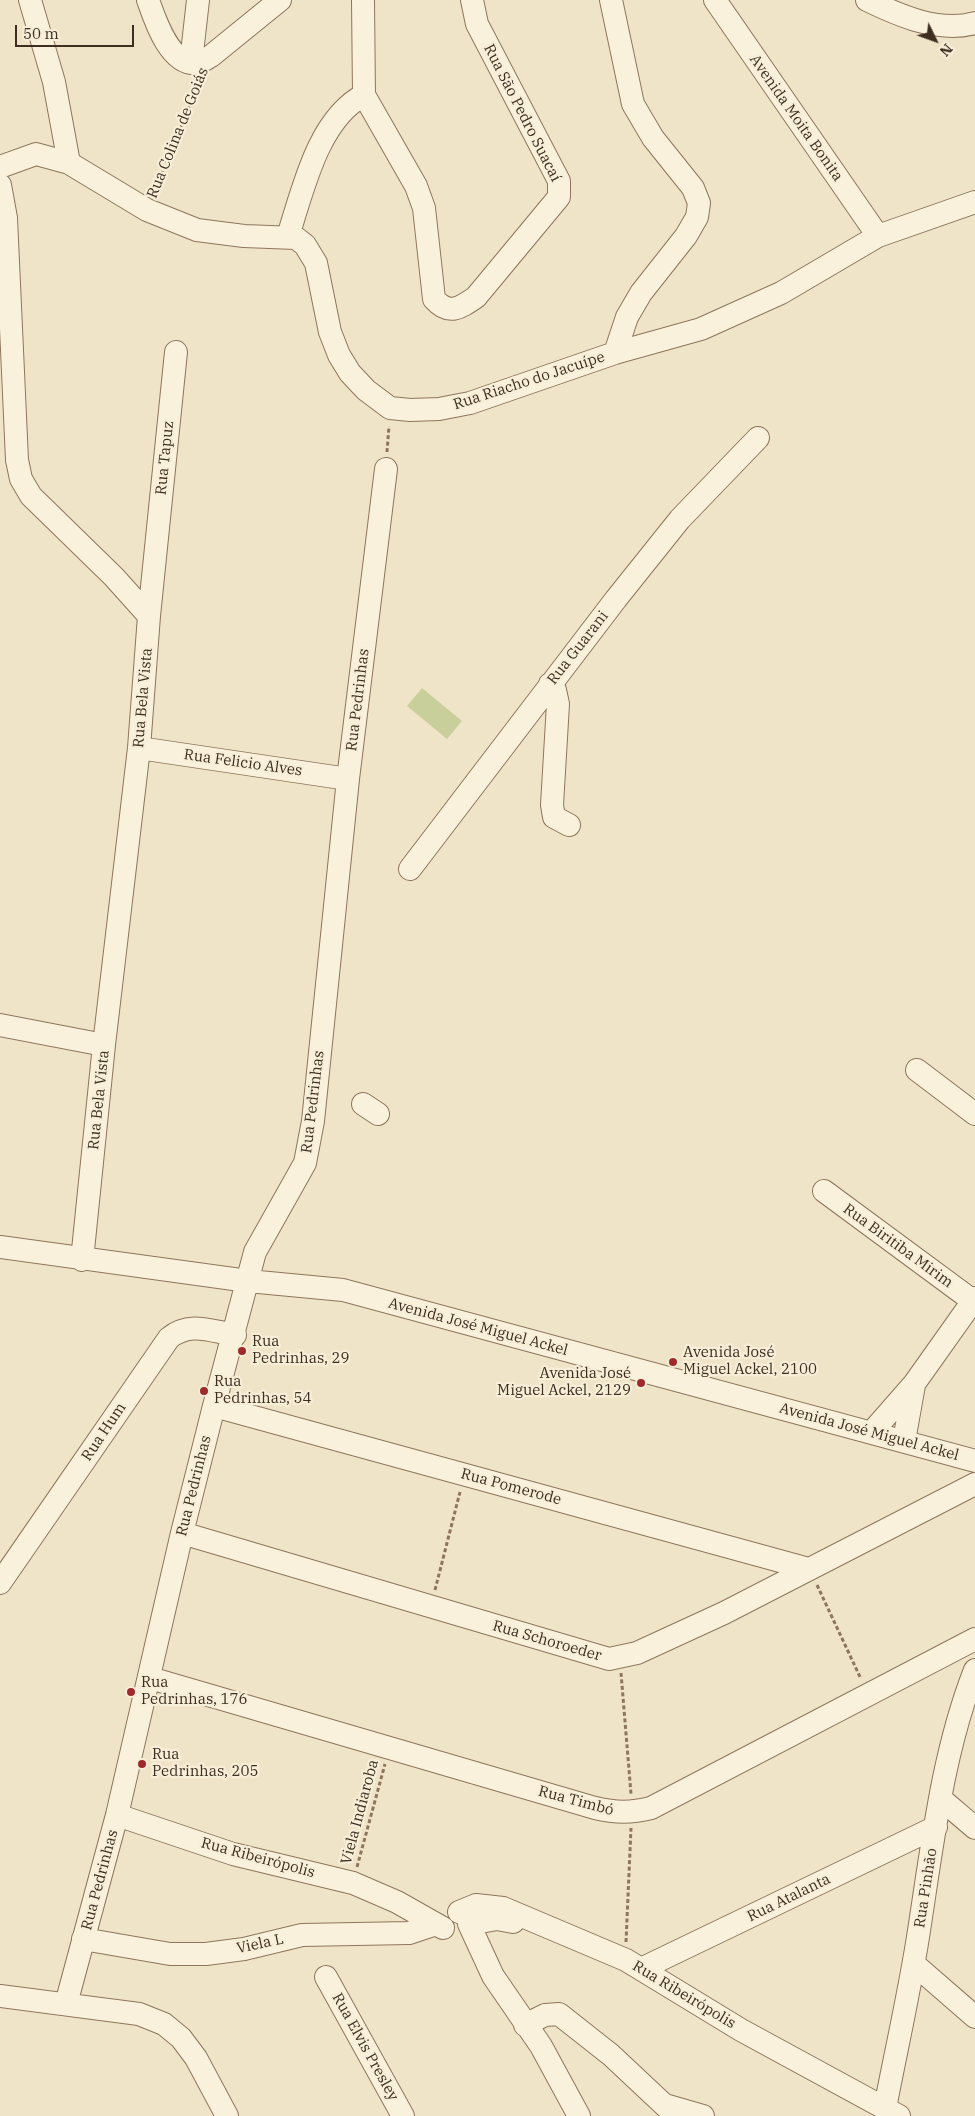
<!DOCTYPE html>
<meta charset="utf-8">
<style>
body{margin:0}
#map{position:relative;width:975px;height:2116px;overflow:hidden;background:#f0e4c8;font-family:"IBM Plex Serif",serif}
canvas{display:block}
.north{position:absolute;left:910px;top:15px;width:50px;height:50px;-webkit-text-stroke:4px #f7eed8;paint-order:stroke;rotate:132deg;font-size:14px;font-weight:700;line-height:20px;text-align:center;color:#3d2e20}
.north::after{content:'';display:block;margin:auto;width:18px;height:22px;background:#3d2e20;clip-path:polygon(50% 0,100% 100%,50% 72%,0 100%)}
.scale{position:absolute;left:15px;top:25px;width:119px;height:22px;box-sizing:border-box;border:2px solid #3d2e20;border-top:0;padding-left:6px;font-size:15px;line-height:18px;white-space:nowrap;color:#3d2e20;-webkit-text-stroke:4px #f7eed8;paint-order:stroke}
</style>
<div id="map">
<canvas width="975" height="2116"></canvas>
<div class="north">N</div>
<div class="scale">50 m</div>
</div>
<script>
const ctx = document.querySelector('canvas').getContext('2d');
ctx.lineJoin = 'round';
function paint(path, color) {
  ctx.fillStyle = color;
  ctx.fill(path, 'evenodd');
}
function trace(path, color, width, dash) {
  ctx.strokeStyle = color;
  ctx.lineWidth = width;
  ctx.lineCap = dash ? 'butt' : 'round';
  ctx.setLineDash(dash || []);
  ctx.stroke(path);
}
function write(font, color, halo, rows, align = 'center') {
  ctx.font = font + ' "IBM Plex Serif",serif';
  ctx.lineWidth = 4.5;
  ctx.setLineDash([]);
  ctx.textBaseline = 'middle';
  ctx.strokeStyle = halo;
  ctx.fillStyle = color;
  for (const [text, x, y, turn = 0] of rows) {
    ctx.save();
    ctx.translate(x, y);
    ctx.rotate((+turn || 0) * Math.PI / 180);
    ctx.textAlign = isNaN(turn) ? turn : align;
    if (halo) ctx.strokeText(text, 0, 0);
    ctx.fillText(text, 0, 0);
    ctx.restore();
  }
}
const green = new Path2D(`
 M422 688 462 721 447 739 407 706Z`);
const path = new Path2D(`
 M154 193 200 80
 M387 452 389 426
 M817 1585 861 1679
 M435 1590 460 1492
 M621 1673 631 1794
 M357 1867 385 1764
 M626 1942 631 1828`);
const minor = new Path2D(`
 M30 0 54 82 69 163
 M148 0C155 20 170 67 198 63 202 62 207 58 211 56L280 0
 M363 0 364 95 416 186 424 208 434 299C449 316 460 308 476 297L559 197V181L477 24 472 0
 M611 0 633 104 653 138 693 188 699 203 697 217 686 236 641 293 627 317 615 353
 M715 0 878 236
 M867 0C900 16 939 33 975 23
 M191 62 198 0
 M0 167 36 154 69 163 147 210 197 230 244 236 296 238 305 245 316 263 330 332 339 355 350 373 366 390 390 408 410 410 439 409 470 403 615 353 701 329 781 293 878 236 975 202
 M0 185 6 218 17 460 21 479 31 496 114 577 149 616
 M288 236C303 190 318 119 364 95
 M550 684 555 690 558 704 552 805 554 817 569 825
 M139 748 348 779
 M410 869 616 599 680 519 758 438
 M0 1025 104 1045
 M917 1070 975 1114
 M363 1104 378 1114
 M824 1191 973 1301
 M0 1247 248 1281 343 1290 975 1461
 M82 1260 104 1045 139 748 149 616 176 352
 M214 1406 809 1569
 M872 1432 914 1384 975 1298
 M904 1441 914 1385
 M182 1533 609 1659 637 1653 724 1613 975 1484
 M0 1583 169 1338C190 1321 210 1331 235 1335
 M150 1678 595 1808C616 1813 631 1813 651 1808L975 1639
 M941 1799 975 1828
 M117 1815 233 1854 353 1883 397 1902 443 1928
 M459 1912 476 1905 503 1908 626 1960 741 2030 899 2116
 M513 1922 497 1919 469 1924 493 1976 541 2046 579 2116
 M83 1939 170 1954H206L244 1949 302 1935 409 1933 436 1924
 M914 1964 975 2017
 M641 1969 936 1827
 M326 1977 403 2116
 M0 1996 139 2014 164 2024 181 2038 196 2058 227 2116
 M66 2004 117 1815 182 1533 214 1406 255 1252 305 1163 313 1121 348 779 386 469
 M525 2025 545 2015 559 2014 611 2055 676 2116
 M665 2105 703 2116
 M891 2116 885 2108C896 2051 909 1994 918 1937 932 1848 942 1754 975 1670`);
const markers = [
 [242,1351,5,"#9e2a2b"],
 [673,1362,5,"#9e2a2b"],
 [641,1383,5,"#9e2a2b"],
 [204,1391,5,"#9e2a2b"],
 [131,1692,5,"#9e2a2b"],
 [142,1764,5,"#9e2a2b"]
];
const streetNames = [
 ["Rua São Pedro Suacaí",522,113,63],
 ["Avenida Moita Bonita",796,118,55],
 ["Rua Colina de Goiás",178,133,-68],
 ["Rua Riacho do Jacuípe",529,381,-18],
 ["Rua Tapuz",165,458,-84],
 ["Rua Guarani",578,648,-52],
 ["Rua Bela Vista",143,698,-85],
 ["Rua Pedrinhas",358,700,-83],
 ["Rua Felicio Alves",243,763,8],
 ["Rua Bela Vista",99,1100,-84],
 ["Rua Pedrinhas",313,1102,-83],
 ["Rua Biritiba Mirim",898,1246,36],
 ["Avenida José Miguel Ackel",478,1327,15],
 ["Rua Hum",104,1432,-56],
 ["Avenida José Miguel Ackel",869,1432,15],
 ["Rua Pedrinhas",194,1486,-76],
 ["Rua Pomerode",511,1487,15],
 ["Rua Schoroeder",547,1641,16],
 ["Rua Timbó",576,1801,15],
 ["Viela Indiaroba",360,1812,-75],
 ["Rua Ribeirópolis",258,1858,15],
 ["Rua Pedrinhas",100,1880,-75],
 ["Rua Pinhão",926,1888,-81],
 ["Rua Atalanta",789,1898,-26],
 ["Viela L",260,1944,-12],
 ["Rua Ribeirópolis",684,1995,31],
 ["Rua Elvis Presley",365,2047,61]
];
const poiNames = [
 ["Rua",252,1342],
 ["Pedrinhas, 29",252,1359],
 ["Avenida José",683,1353],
 ["Miguel Ackel, 2100",683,1370],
 ["Avenida José",631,1374,"right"],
 ["Miguel Ackel, 2129",631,1391,"right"],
 ["Rua",214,1382],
 ["Pedrinhas, 54",214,1399],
 ["Rua",141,1683],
 ["Pedrinhas, 176",141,1700],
 ["Rua",152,1755],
 ["Pedrinhas, 205",152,1772]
];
paint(green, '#c9cf9b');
trace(minor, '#8d765c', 24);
trace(path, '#8d765c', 3, [4, 2.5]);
trace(minor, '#faf1dc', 22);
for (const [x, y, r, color] of markers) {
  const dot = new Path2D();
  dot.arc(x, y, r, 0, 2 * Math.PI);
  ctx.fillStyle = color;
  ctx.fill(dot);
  trace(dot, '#f7eed8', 2);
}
write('15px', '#3d2e20', '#f7eed8', streetNames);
write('15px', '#3d2e20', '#f7eed8', poiNames, 'left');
</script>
